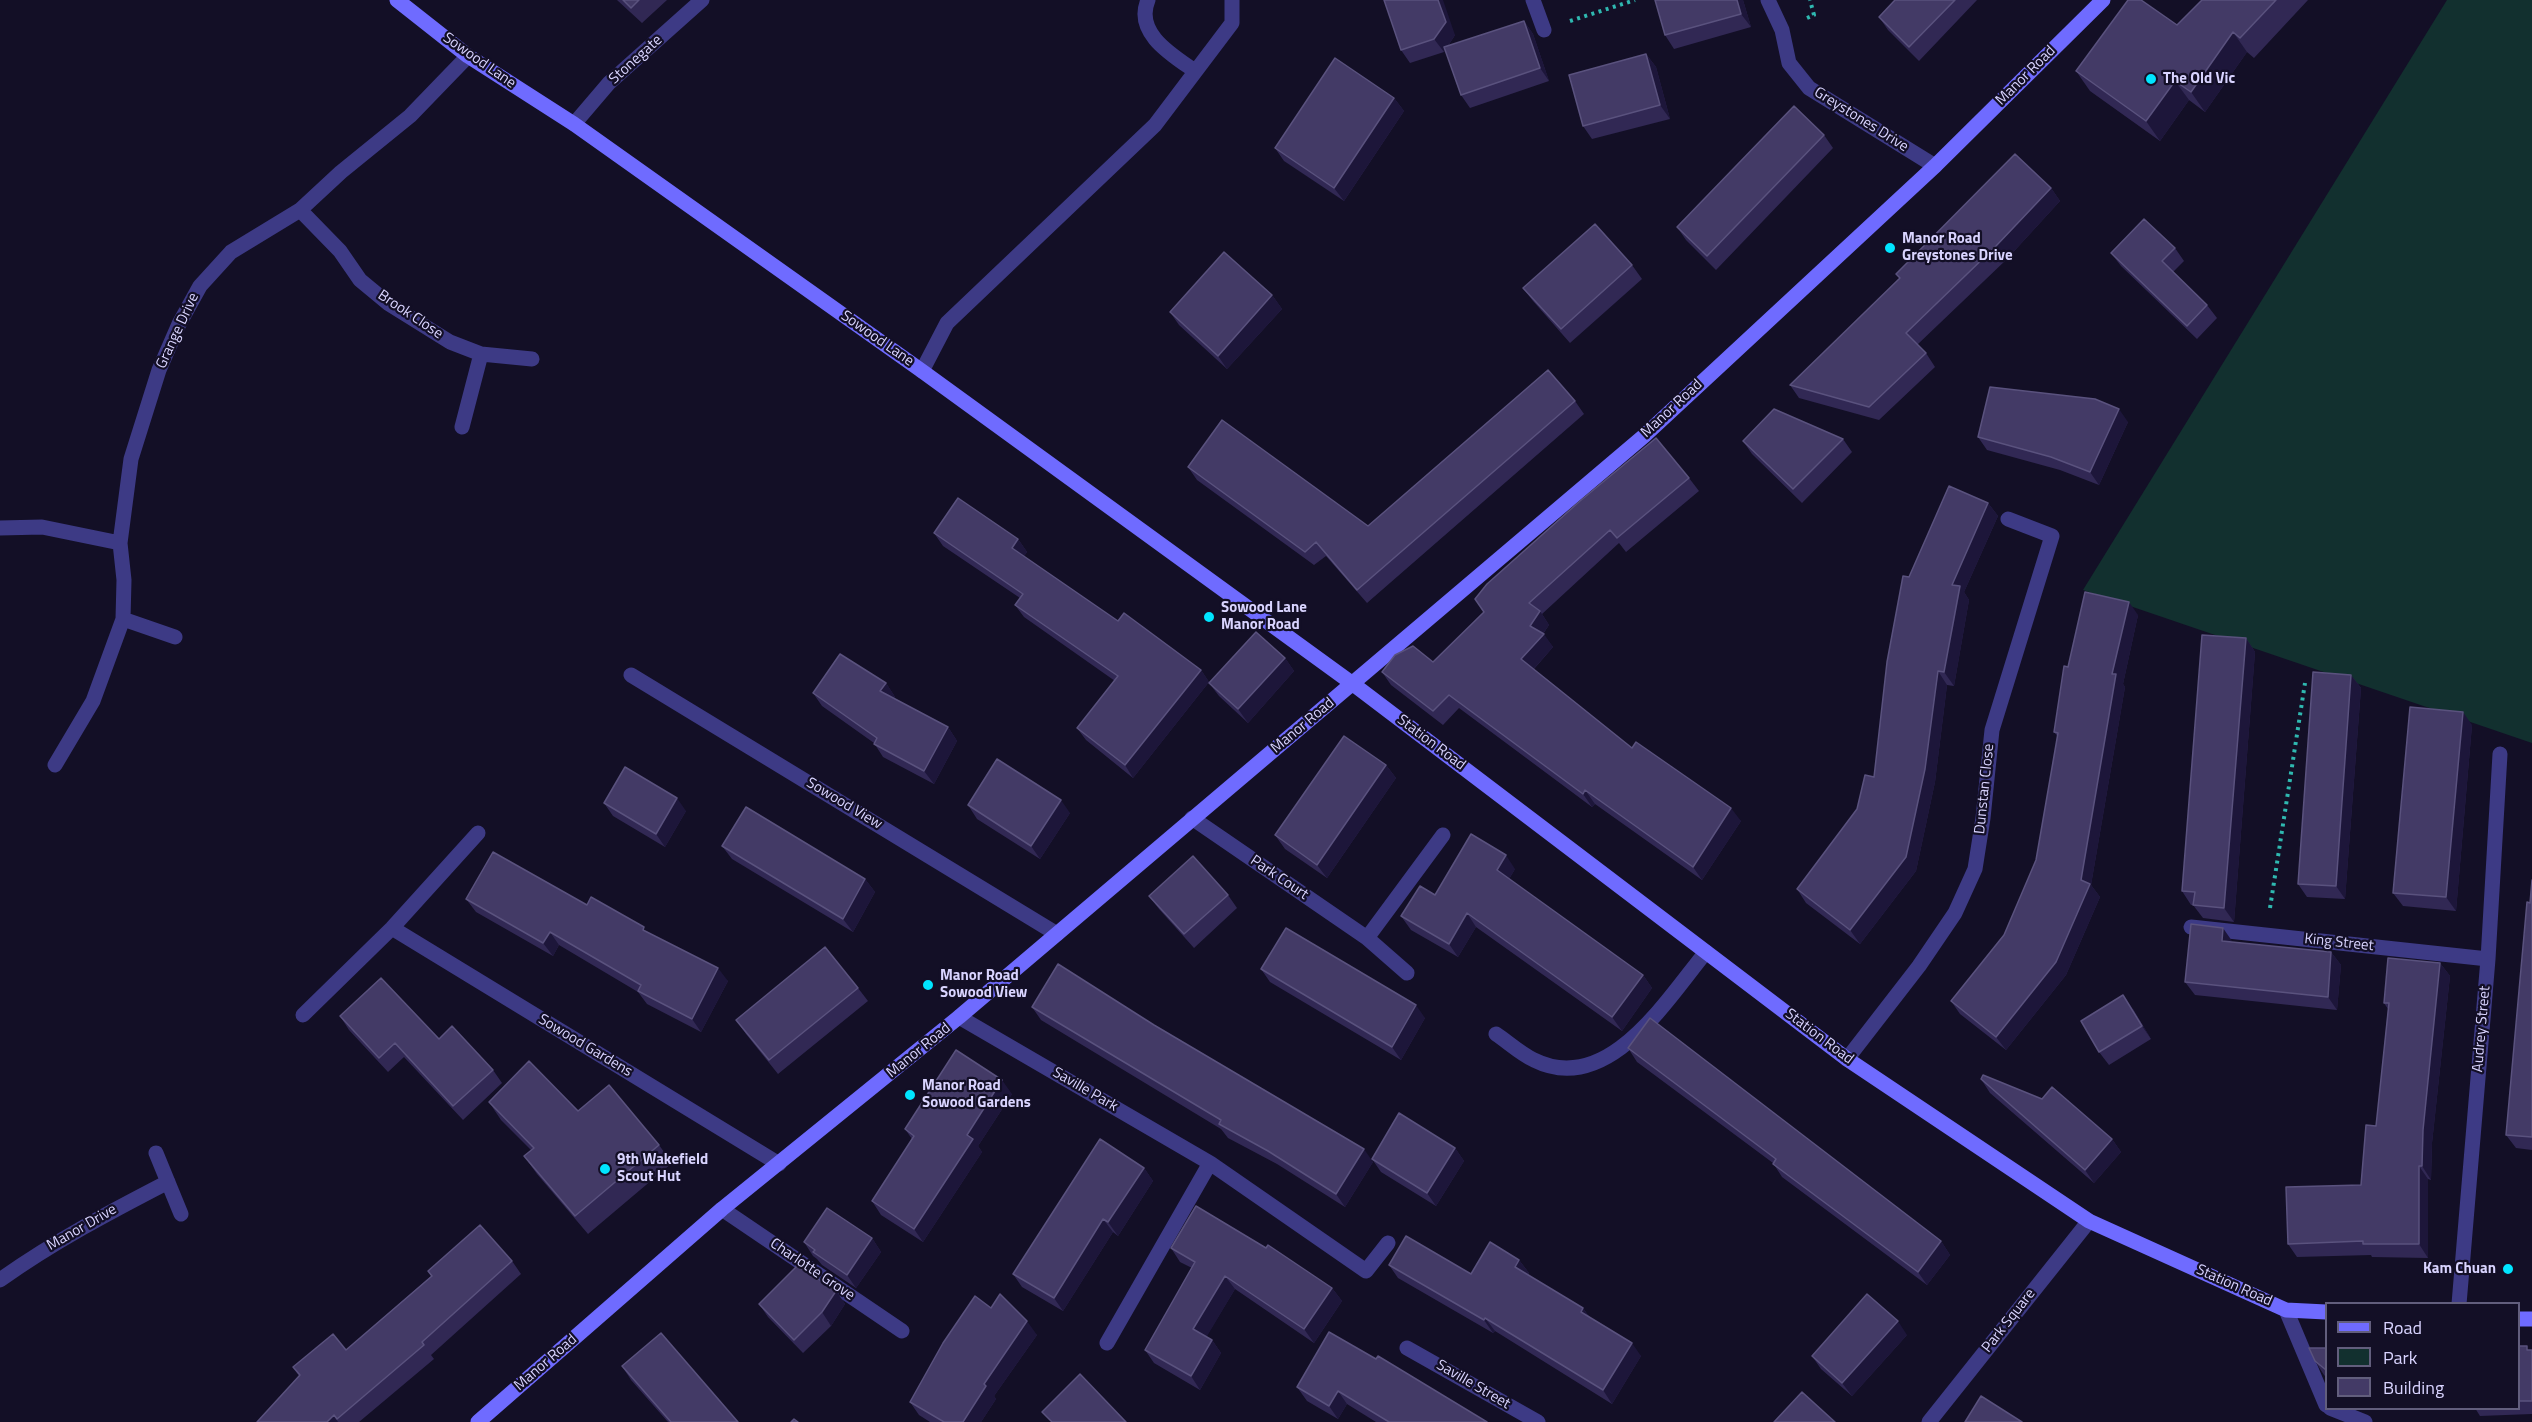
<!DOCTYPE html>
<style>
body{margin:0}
#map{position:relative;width:2532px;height:1422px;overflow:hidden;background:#130f26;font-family:"Titillium Web",sans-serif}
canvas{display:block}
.legend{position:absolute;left:2325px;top:1302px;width:195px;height:108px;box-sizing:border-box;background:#130f26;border:2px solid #625e7d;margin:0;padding:8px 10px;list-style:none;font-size:18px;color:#d9d4ff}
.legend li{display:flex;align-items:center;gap:12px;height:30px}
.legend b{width:30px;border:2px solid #625e7d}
</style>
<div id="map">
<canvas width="2532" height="1422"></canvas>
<ul class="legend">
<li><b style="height:8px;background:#6f6bff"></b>Road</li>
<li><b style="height:16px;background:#12302f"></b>Park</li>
<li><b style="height:16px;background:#433a66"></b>Building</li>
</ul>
</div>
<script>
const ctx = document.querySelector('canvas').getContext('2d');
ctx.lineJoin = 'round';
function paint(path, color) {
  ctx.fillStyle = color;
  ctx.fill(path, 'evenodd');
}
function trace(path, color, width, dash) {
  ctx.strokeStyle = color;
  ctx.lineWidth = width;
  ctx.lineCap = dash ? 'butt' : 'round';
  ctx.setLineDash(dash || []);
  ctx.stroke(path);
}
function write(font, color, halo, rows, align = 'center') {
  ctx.font = font + ' "Titillium Web",sans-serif';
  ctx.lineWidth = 4.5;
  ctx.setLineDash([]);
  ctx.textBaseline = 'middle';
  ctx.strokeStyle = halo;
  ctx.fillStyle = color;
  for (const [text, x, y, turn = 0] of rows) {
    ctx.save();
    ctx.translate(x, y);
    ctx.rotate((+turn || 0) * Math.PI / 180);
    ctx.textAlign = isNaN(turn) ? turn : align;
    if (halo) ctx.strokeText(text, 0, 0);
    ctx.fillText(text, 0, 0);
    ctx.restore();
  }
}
const green = new Path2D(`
 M2447 0H2532V743L2083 590Z`);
const path = new Path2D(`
 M1807 18 1814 15 1810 0
 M1570 21 1635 0
 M2270 908 2305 683`);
const lane = new Path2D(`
 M1148 0C1134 33 1172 55 1195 71
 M922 371 947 323 1155 125 1232 23V0
 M1496 1034C1508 1042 1521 1054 1534 1060 1608 1097 1667 999 1706 952
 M2286 1310 2326 1405
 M2330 1408 2365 1422`);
const street = new Path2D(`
 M1533 0 1544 30
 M1768 0 1782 30 1789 63 1809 88 1935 166
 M574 124 609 83 702 0
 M300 210 340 251 360 280 389 304 450 342 481 354 532 359
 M462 427 481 354
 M0 528 42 527 120 543
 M123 619 175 637
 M631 675 1057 934
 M55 765 93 701 123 619 124 580 120 543 131 459 159 370 179 324 200 286 231 252 300 210 341 172 410 116 468 56
 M1192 818 1367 938 1407 973
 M2191 927 2488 959
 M392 928 779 1164
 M1367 938 1443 835
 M303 1015 392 928 478 833
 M959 1017 1210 1163 1366 1271 1388 1243
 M1847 1059 1919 966 1955 913 1975 869 1983 818 1992 730 2052 536 2008 519
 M156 1153 181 1214
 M722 1209 902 1331
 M0 1280C53 1242 110 1212 168 1182
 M2459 1304 2488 959 2500 754
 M1107 1343 1210 1163
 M1407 1348 1538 1422
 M1929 1422 2089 1221`);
const secondary = new Path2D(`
 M397 0 468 56 574 124 922 371 1353 684 1847 1059 2089 1221 2286 1310 2326 1312
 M2518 1319H2532
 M478 1422 722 1209 959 1017 1644 436 1935 166 2103 0`);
const wall = new Path2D(`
 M617 0H667L642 23Z
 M1384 0 1455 35 1448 46 1524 21 1533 34 1549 81 1470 108 1461 95 1445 50 1444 52 1410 63 1401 50Z
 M1655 0H1743L1751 27 1674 49 1665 35Z
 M1895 0H1977L1919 61 1888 30 1879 17Z
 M2202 0H2308L2254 58 2247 52 2205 112 2189 100 2160 141 2090 91 2076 71 2177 25Z
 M1646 54 1656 67 1670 119 1592 139 1583 126Z
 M1394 98 1404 111 1344 201 1284 161 1275 148Z
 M1824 135 1833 148 1716 270 1686 240 1677 227Z
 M2051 188 2060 201 2006 260 1917 345 1926 353 1935 367 1879 420 1799 398 1790 385 1900 279 1896 274Z
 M2175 248 2184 261 2173 272 2207 305 2217 318 2197 339 2121 266 2111 253Z
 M1632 265 1642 279 1570 343 1533 301 1523 288Z
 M1272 295 1282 309 1227 369 1179 325 1170 312Z
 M1575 401 1584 414 1367 603 1326 556 1314 565 1197 480 1188 467 1368 526Z
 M2128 422 2099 485 2060 470 1987 450 1978 437Z
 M1843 439 1852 452 1802 503 1752 454 1743 441Z
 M1689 478 1699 491 1626 552 1619 543 1542 614 1549 625 1543 634 1553 647 1534 669 1632 748 1741 821 1702 880 1595 804 1592 807 1459 708 1443 725 1391 685 1382 672 1433 662 1484 612Z
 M1988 503 1998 516 1964 592 1969 600 1954 686 1947 685 1935 782 1916 871 1860 944 1806 903 1797 889 1857 809 1874 777 1909 577Z
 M934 533 1018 539 1027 552 1024 556 1118 621 1201 670 1209 682 1133 778 1086 740 1077 728 1115 681 1024 617 1015 605 1020 598 943 546Z
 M2138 615 2123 684 2125 687 2091 885 2100 897 2066 975 2006 1050 1960 1014 1951 1001 2004 935 2036 860 2058 737 2054 732 2068 667Z
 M2246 638 2255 652 2234 922 2203 918 2193 905H2191L2182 891Z
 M1285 658 1294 671 1248 723 1219 696 1209 683Z
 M2351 675 2361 688 2345 899 2307 897 2298 884Z
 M886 683 895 697 894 698 948 727 957 741 934 784 883 757 874 743 822 706 813 693Z
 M2472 725 2456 911 2403 906 2393 893Z
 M1386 765 1396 778 1327 878 1285 849 1275 835Z
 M604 803 686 811 665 847 613 816Z
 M968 805 1070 813 1040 859 977 819Z
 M722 846 865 879 875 892 853 932 732 859Z
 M1515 869 1509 879 1643 975 1652 988 1622 1031 1476 927 1458 957 1411 930 1401 916 1435 895Z
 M2532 880V1150L2516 1148 2506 1135Z
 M1228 895 1237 908 1194 948 1159 909 1149 896Z
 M466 899 587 905 648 932 728 981 701 1032 647 1004 638 992 559 945 553 956 476 912Z
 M2232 942 2331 952 2341 965 2337 1010 2195 995 2185 982Z
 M2440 963 2450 976 2432 1143 2431 1180 2428 1179V1258L2372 1257 2371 1255 2297 1257 2288 1244 2361 1185 2376 1126 2388 1009 2384 1003Z
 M1261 969 1425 1018 1401 1060 1270 982Z
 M858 988 868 1001 778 1074 746 1034 736 1020Z
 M1032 1007 1373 1162 1345 1207 1277 1164 1228 1138 1221 1129 1041 1020Z
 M2133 1009 2151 1039 2109 1065 2099 1052Z
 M340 1016 439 1039 493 1070 502 1083 463 1120 404 1057 388 1072 349 1030Z
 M1628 1048 1941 1241 1950 1255 1927 1285 1782 1177 1773 1163 1637 1062Z
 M1981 1079 2042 1099 2112 1139 2121 1152 2094 1183 1990 1093Z
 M1012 1094 978 1146 982 1152 923 1242 881 1215 872 1201 912 1139 905 1129Z
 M489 1102 578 1111 659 1145 672 1163 588 1234 537 1174 524 1156 531 1150 501 1120Z
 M1455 1148 1464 1161 1436 1206 1381 1172 1372 1159Z
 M1144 1168 1153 1181 1118 1236 1113 1232 1063 1311 1022 1287 1013 1274Z
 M872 1238 881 1252 856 1288 822 1265 817 1259 813 1256 804 1242Z
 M1171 1248 1332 1288 1342 1301 1314 1343 1235 1289 1206 1337 1212 1340 1221 1353 1200 1390 1154 1363 1145 1350 1192 1268 1180 1262Z
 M1519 1260 1529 1273 1528 1275 1583 1308 1590 1318 1641 1356 1612 1404 1495 1331 1493 1333 1398 1278 1389 1265 1471 1274Z
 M512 1261 521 1274 431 1355 434 1359 359 1422H257L299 1376 293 1367 346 1350 431 1276 428 1271Z
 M836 1291 845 1304 831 1326 803 1353 768 1317 759 1304Z
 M991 1308 1037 1335 994 1396 996 1399 981 1422H930L919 1415 910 1402Z
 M1329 1332 1487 1422H1376L1347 1404 1338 1419 1307 1401 1297 1387Z
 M1907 1335 1852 1396 1821 1369 1812 1356Z
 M2518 1346 2529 1350H2532V1414L2480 1416 2475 1408H2518Z
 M2326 1348V1377L2324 1375 2315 1361Z
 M622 1366 738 1422H668L631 1380Z`);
const shadedWall = new Path2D(`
 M1438 0H1443L1455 35 1444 52 1434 39Z
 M1737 0H1743L1751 27 1741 14Z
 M1524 21 1533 34 1549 81 1540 68Z
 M2233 32 2247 52 2205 112 2191 92Z
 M1646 54 1656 67 1670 119 1660 105Z
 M2175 81 2189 100 2160 141 2146 121Z
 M1394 98 1404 111 1344 201 1334 188Z
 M2051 188 2060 201 2006 260 1996 246Z
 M1272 295 1282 309 1227 369 1218 356Z
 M2119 409 2128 422 2099 485 2090 472Z
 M1988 503 1998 516 1964 592 1969 600 1954 686 1944 672 1952 585Z
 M1018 539 1027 552 1021 560 1012 548Z
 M2129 602 2138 615 2123 684 2125 687 2091 885 2100 897 2066 975 2006 1050 1996 1037 2081 880 2112 674Z
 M1540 611 1549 625 1542 635 1544 634 1553 647 1531 672 1521 659 1530 626Z
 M2246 638 2255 652 2234 922 2224 908Z
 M1285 658 1294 671 1248 723 1238 709Z
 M1201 670 1209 682 1133 778 1125 765Z
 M1938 671 1947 685 1935 782 1916 871 1860 944 1850 930Z
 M2351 675 2361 688 2345 899 2336 886Z
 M886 683 895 697 890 704 880 691Z
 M2463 712 2472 725 2456 911 2446 897Z
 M948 727 957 741 934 784 924 771Z
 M1386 765 1396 778 1327 878 1317 865Z
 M1585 790 1595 804 1592 807 1583 794Z
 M677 798 686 811 665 847 656 834Z
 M1061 800 1070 813 1040 859 1031 846Z
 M1731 808 1741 821 1702 880 1693 867Z
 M1506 855 1515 869 1506 884 1497 870Z
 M865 879 875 892 853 932 843 919Z
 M1467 913 1476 927 1458 957 1449 944Z
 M2223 928 2232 941H2222Z
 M550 932 559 945 553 956 543 943Z
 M2331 952 2341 965 2337 1010 2328 997Z
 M2440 963 2450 976 2432 1143 2431 1180 2422 1166 2423 1130Z
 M718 968 728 981 701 1032 692 1019Z
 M1643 975 1652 988 1622 1031 1612 1017Z
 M2123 995 2133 1009 2151 1039 2142 1026Z
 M1416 1005 1425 1018 1401 1060 1392 1047Z
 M1002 1080 1012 1094 978 1146 982 1152 923 1242 914 1229 967 1135Z
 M2112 1139 2121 1152 2094 1183 2085 1170Z
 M1455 1148 1464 1161 1436 1206 1427 1193Z
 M1364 1149 1373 1162 1345 1207 1336 1194Z
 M2419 1166 2428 1179V1258L2419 1244Z
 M1144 1168 1153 1181 1118 1236 1108 1222Z
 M1103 1219 1113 1232 1063 1311 1054 1298Z
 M872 1238 881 1252 856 1288 847 1275Z
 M1941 1241 1950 1255 1927 1285 1918 1272Z
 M1519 1260 1529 1273 1524 1281 1515 1267Z
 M1225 1276 1235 1289 1203 1343 1193 1329Z
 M1332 1288 1342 1301 1314 1343 1304 1329Z
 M836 1291 845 1304 831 1326 822 1312Z
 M1583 1308 1593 1322 1581 1312Z
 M1485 1318 1495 1331 1493 1333 1484 1320Z
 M1027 1321 1037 1335 994 1396 996 1399 981 1422H963L984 1384Z
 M1898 1321 1907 1335 1852 1396 1842 1383Z
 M1212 1340 1221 1353 1200 1390 1191 1376Z
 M1632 1343 1641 1356 1612 1404 1603 1390Z
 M1338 1391 1347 1404 1338 1419 1329 1406Z
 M334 1415 338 1422H327Z`);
const building = new Path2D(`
 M623 0H639L631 8Z
 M1384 0H1438L1446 22 1434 39 1401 50Z
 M1655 0H1737L1741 14 1665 35Z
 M1895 0H1955L1909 47 1879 17Z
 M2128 0H2141L2177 25 2202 0H2276L2240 38 2233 32 2191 92 2175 81 2146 121 2076 71Z
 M1524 21 1540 68 1461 95 1444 47Z
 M1646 54 1660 105 1583 126 1569 75Z
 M1335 58 1394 98 1334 188 1275 148Z
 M1794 106 1824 135 1707 256 1677 227Z
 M2015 154 2051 188 1996 246 1906 333 1926 353 1869 407 1790 385 1900 278 1896 274Z
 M2144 219 2175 248 2162 261 2207 305 2187 326 2111 253Z
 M1595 224 1632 265 1561 329 1523 288Z
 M1224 252 1272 295 1218 356 1170 312Z
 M1548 370 1575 401 1357 590 1316 542 1305 552 1188 467 1222 420 1368 526Z
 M1990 387 2095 399 2119 409 2090 472 2051 457 1978 437Z
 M1774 409 1843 439 1793 489 1743 441Z
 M1656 438 1689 478 1617 538 1610 530 1529 603 1540 611 1530 626 1544 634 1521 659 1632 748 1636 742 1731 808 1693 867 1585 790 1583 794 1449 695 1433 711 1382 672 1395 655 1413 646 1433 662 1484 612 1475 599 1487 584 1580 501Z
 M1949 486 1988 503 1952 585 1960 586 1944 672 1938 671 1925 769 1906 857 1850 930 1797 889 1857 809 1865 775 1874 777 1887 662 1903 576 1909 577Z
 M958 498 1018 539 1012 548 1118 621 1124 613 1201 670 1125 765 1077 728 1118 676 1015 605 1023 594 934 533Z
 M2085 592 2129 602 2112 674H2116L2081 880 2090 884 2056 962 1996 1037 1951 1001 2004 935 2036 860 2058 733 2054 732 2064 666 2068 667Z
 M1256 632 1285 658 1238 709 1209 683Z
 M2202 635 2246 638 2224 908 2193 905 2195 892 2182 891Z
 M840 654 886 683 880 691 948 727 924 771 874 744 877 738 813 693Z
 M2313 672 2351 675 2336 886 2298 884Z
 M2410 707 2463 712 2446 897 2393 893Z
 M1344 736 1386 765 1317 865 1275 835Z
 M997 759 1061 800 1031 846 968 805Z
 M625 767 677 798 656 834 604 803Z
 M746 807 865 879 843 919 722 846Z
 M1471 834 1506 855 1497 870 1643 975 1612 1017 1467 913 1449 944 1401 916 1420 886 1435 895Z
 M493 852 587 905 591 897 644 927 643 930 718 968 692 1019 638 991 641 985 550 932 543 943 466 899Z
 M1193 856 1228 895 1184 934 1149 896Z
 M2532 880V1137L2506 1135 2527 902 2530 903Z
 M2191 924 2223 928 2222 941 2331 952 2328 997 2185 982Z
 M1286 928 1416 1005 1392 1047 1261 969Z
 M825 947 858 988 769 1060 736 1020Z
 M2388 958 2440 963 2423 1130 2422 1166H2419V1244H2363V1241L2288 1244 2286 1187 2361 1185 2366 1125 2376 1126 2389 1003H2384Z
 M1058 964 1154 1025 1364 1149 1336 1194 1268 1151 1219 1124 1221 1120 1032 1007Z
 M381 978 439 1039 452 1026 493 1070 453 1106 395 1043 379 1058 340 1016Z
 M2123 995 2142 1026 2099 1052 2081 1021Z
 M1650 1018 1941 1241 1918 1272 1773 1164 1776 1159 1628 1048Z
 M956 1050 1002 1080 967 1135 973 1139 914 1229 872 1201 914 1136 905 1129Z
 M529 1061 578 1111 609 1085 659 1145 575 1216 524 1156 534 1148 489 1102Z
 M1983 1075 2042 1099 2052 1087 2112 1139 2085 1170 1981 1079Z
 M1399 1113 1455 1148 1427 1193 1372 1159Z
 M1100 1139 1144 1168 1108 1222 1103 1219 1054 1298 1013 1274Z
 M1196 1206 1266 1248 1268 1245 1332 1288 1304 1329 1225 1276 1193 1329 1212 1340 1191 1376 1145 1350 1195 1262 1171 1248Z
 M827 1208 872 1238 847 1275 813 1252 815 1250 804 1242Z
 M480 1225 512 1261 422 1342 424 1345 337 1419 334 1415 327 1422H257L300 1375 293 1367 333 1334 346 1350 432 1276 428 1271Z
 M1406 1236 1471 1274 1490 1242 1519 1260 1515 1267 1583 1308 1581 1312 1632 1343 1603 1390 1485 1318 1484 1320 1389 1265Z
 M798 1265 836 1291 822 1312 794 1340 759 1304Z
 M1000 1294 1027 1321 984 1384 986 1386 963 1422H944L910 1402 943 1343 975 1296 991 1308Z
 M1867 1294 1898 1321 1842 1383 1812 1356Z
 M1329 1332 1376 1359 1378 1356 1487 1422H1389L1338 1391 1329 1406 1297 1387Z
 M661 1333 738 1422H671L622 1366Z
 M2518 1346H2527V1350H2532V1401H2518Z
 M2309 1348H2326V1370L2315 1361Z
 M1080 1374 1126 1422H1052L1042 1412Z
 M1802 1392 1835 1422H1774Z
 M1981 1396 2022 1422H1965Z
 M794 1419 798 1422H791Z`);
const markers = [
 [2151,79,6,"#00e5ff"],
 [1890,248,6,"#00e5ff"],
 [1209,617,6,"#00e5ff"],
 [928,985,6,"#00e5ff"],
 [910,1095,6,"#00e5ff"],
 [605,1169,6,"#00e5ff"],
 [2508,1269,6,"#00e5ff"]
];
const streetNames = [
 ["Stonegate",636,60,-42],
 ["Sowood Lane",479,61,35],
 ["Manor Road",2026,76,-45],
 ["Greystones Drive",1861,120,32],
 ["Brook Close",410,315,34],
 ["Grange Drive",178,331,-65],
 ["Sowood Lane",877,339,35],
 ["Manor Road",1672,409,-43],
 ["Manor Road",1303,726,-40],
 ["Station Road",1431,743,37],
 ["Dunstan Close",1985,789,-84],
 ["Sowood View",844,804,31],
 ["Park Court",1279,878,34],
 ["King Street",2339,943,6],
 ["Audrey Street",2482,1029,-85],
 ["Station Road",1819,1037,37],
 ["Sowood Gardens",585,1046,31],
 ["Manor Road",919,1051,-39],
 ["Saville Park",1085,1090,30],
 ["Manor Drive",82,1228,-30],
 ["Charlotte Grove",812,1270,34],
 ["Station Road",2234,1286,24],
 ["Park Square",2009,1321,-52],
 ["Manor Road",546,1363,-41],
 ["Saville Street",1473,1385,30]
];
const poiNames = [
 ["The Old Vic",2163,79],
 ["Manor Road",1902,239],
 ["Greystones Drive",1902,256],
 ["Sowood Lane",1221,608],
 ["Manor Road",1221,625],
 ["Manor Road",940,976],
 ["Sowood View",940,993],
 ["Manor Road",922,1086],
 ["Sowood Gardens",922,1103],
 ["9th Wakefield",617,1160],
 ["Scout Hut",617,1177],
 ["Kam Chuan",2496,1269,"right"]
];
paint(green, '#12302f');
trace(path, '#2fb8b0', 4, [3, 4.5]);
trace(lane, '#3d3a85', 15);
trace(street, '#3d3a85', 15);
trace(secondary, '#6f6bff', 15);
paint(wall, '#312854');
paint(shadedWall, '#1d163a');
paint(building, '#433a66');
trace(building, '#5a527e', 1.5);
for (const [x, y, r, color] of markers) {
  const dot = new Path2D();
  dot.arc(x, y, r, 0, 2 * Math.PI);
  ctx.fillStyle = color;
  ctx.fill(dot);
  trace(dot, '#130f26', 2);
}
write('15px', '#d9d4ff', '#130f26', streetNames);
write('bold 15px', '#d9d4ff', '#130f26', poiNames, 'left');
</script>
